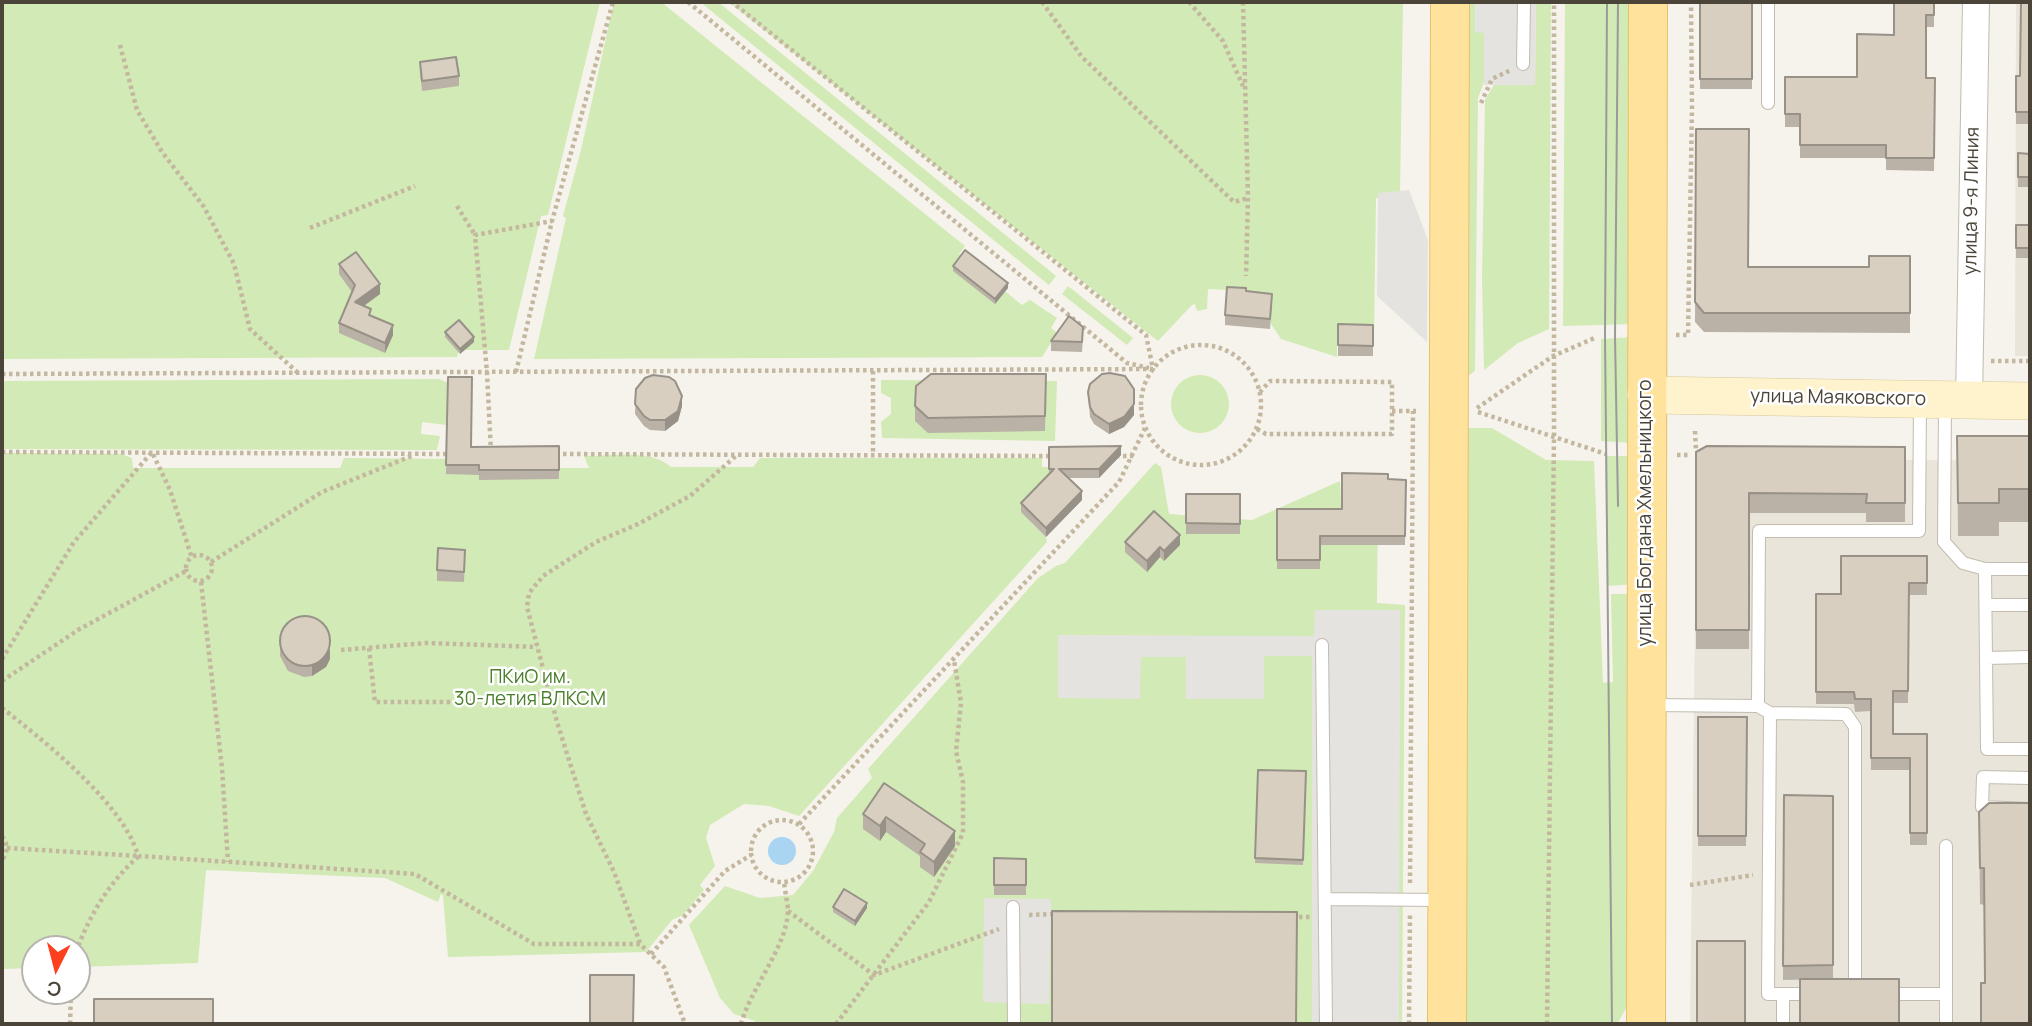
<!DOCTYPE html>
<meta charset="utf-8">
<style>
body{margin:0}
#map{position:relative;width:2032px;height:1026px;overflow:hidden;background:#f6f3ec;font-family:Manrope,sans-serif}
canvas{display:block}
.frame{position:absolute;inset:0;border:4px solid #4b4439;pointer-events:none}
.north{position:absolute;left:21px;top:935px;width:70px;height:70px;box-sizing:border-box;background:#fff;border:2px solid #b7b4b0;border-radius:50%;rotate:186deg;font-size:19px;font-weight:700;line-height:28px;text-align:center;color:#4b4439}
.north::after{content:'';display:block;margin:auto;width:24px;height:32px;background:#fc3f1d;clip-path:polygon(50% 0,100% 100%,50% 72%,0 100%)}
</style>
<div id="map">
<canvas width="2032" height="1026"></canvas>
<div class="frame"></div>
<div class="north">С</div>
</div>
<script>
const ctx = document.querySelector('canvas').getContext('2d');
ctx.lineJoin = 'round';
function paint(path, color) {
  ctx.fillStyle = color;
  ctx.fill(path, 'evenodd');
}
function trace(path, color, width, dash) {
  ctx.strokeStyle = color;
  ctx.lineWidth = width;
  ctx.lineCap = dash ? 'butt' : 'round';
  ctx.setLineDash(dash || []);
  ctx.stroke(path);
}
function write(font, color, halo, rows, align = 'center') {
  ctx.font = font + ' Manrope,sans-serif';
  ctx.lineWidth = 5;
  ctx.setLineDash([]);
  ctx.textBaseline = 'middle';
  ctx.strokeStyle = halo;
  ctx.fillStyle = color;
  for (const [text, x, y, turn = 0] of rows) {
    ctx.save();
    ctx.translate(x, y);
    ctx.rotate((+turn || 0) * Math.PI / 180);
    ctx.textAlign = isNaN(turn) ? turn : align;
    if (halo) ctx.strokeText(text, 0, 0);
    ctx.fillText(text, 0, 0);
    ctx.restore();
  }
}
const residential = new Path2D(`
 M2016 2H2030V356H2015Z
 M1697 458 2030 461V1024H1690Z`);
const green = new Path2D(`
 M2 2H600L548 215 541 216 509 350H459L457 357 2 359Z
 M614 2H661L965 246 959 254 1022 305 1030 300 1057 318 1051 328 1057 333 1042 357 534 359 566 218 563 216 581 150Z
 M700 2H718L1056 276 1049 285Z
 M729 2H1403L1400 195 1395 198H1376L1374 334H1339L1337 335V357L1281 339 1255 300 1229 290 1208 289 1207 309 1197 311 1195 304 1192 305 1158 341Z
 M1469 2H1475V32H1484V82L1478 98 1475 371 1468 376Z
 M1536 2H1551L1549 329 1518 343 1484 370 1482 278 1485 100 1494 85H1535Z
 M1565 2H1630L1634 324 1563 326Z
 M1068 286 1133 338 1127 345 1062 294Z
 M1633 337V443L1601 441V339Z
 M1171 404a29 29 0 1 1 58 0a29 29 0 1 1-58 0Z
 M439 379 453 385V418L447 425 422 422 421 434 440 436 437 450 2 449V381Z
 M881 380 1057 381 1055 441 882 438 881 422 891 414V398L881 393Z
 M1466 428H1492L1546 460 1594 461 1603 683 1613 682 1611 594H1631L1627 1007 1617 1024H1467L1465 1009Z
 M2 453 121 454 132 458 133 468H340L344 458 463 459 466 468H589L584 456C609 456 653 449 671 467H753L760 458H1042V467H1077L1030 521 1046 537 1047 542 799 816 769 806 744 804 710 825 706 838 715 866 700 885 704 890 683 915 672 920 646 952 448 957 443 896 441 894 438 902 385 878 206 870 198 963 77 967V949H35V968L2 969Z
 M1605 456H1633L1636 584 1607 586Z
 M1155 463 1161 467 1169 514 1252 520 1340 481 1341 503 1378 504 1377 603 1405 605 1402 1024H755V1021L734 1014 720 998 689 925 725 886 760 898 793 895 813 871 834 832 837 818 872 778 868 769 1038 578 1056 566 1065 563Z`);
const parking = new Path2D(`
 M1475 2H1536L1535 85H1484V33L1475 32Z
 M1409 190 1428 240 1427 342 1377 296 1378 193Z
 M1315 610H1400L1399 1024H1312V656H1264V699H1186V657H1141L1140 699 1058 698V635L1314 636Z
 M984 898 1051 899 1049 1004 983 1002Z`);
const water = new Path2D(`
 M768 851a14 14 0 1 1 28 0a14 14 0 1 1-28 0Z`);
const path = new Path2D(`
 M688 2 1127 363 1149 368
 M1042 2 1082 57 1234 202 1248 198
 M1189 2 1223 41 1243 86
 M1243 2 1248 198 1246 276
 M120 45 137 110 162 152 204 207 234 264 250 329 298 373
 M1481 103 1492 79 1511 70
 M457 206 475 235
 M310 228 415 186
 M1676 335H1688L1692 108 1691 2
 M1141 405a60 60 0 1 1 120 0a60 60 0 1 1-120 0Z
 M1991 361H2030
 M873 371V455
 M516 372 552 221 613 2
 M2 374 1153 369 1146 335 732 2
 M1477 408 1553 356 1597 337
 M1392 411H1416
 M1478 412 1606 454
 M1257 429 1266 434H1392V382L1270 381 1260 392
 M1695 431 1696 451
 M2 452 450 454
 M491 452 487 373 475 235 552 221
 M556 454 1052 456
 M1677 455H1690
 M1116 456H1133
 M186 568a13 13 0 1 1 26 0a13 13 0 1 1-26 0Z
 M211 562 322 492 414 455
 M201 582 222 768 228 862
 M369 648 375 702H463L549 693
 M341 650 426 643 537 647
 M2 659 74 542 152 452 170 490 192 558
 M2 681 78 630 186 571
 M2 708C41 738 103 789 127 831 132 838 135 848 139 856L415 874 534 944H640L664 967 685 1024
 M751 851a31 31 0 1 1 62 0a31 31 0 1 1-62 0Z
 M799 824 1119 482 1145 428
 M2 836C8 844 8 852 2 860
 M7 848 139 856C110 881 91 913 77 949
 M1410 883 1413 411
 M1690 885 1753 875
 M788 911 874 975 999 929
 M1029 915 1055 914
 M1292 917H1311
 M640 943 614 872 586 814 557 722 527 607 529 593 543 576 596 542 638 524 690 496 737 455
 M651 954 725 871 751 855
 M70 1024 71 991
 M741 1024C751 987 788 946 788 909 787 900 785 891 784 882
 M836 1024 929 902 963 833V782L956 751 961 703 954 660
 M1409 1024 1410 913
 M1547 1024 1554 437V2`);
const service = new Path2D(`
 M1523 64 1524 2
 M1768 103V2
 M1945 404 1944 542 1963 563 1985 569H2030
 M1985 569 1987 749H2030
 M1986 605H2030
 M1322 645 1326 1024
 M1986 658 2030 657
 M1651 705 1758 706 1770 713 1846 714 1855 727V993
 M1758 706 1759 531H1919L1920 402
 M1770 713 1768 994H1816
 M2030 778 1983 777 1982 807 2030 809
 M1325 899 1443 900
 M1013 907 1014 1024
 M1883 994H1946
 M1783 1024V994
 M1946 1024V846`);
const minor = new Path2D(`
 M1969 400 1976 2`);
const secondary = new Path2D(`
 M1646 395 2030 401`);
const primary = new Path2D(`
 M1447 1024 1450 2
 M1646 1024 1648 2`);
const tram = new Path2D(`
 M1607 2 1605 336 1612 1024
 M1618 506 1615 336 1618 2`);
const wall = new Path2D(`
 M1700 2H1752V89H1700Z
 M1934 2V27H1926V78H1935L1934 171 1886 170V158H1800V127H1785V77H1857L1894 35Z
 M2030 2V124H2016V76H2020Z
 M420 62 459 76V86L422 91 420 72Z
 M1696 129 1749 267H1869L1910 256V333L1704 332 1695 322Z
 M2018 153 2030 154V187H2018Z
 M2016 225H2030V258H2016Z
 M339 264 380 294 364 306 371 316 393 335 385 353 339 333V323L352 292 339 274Z
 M953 266 1008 288 995 304 953 271Z
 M1246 291 1272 304 1270 329 1225 325V315Z
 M1338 324 1373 325V356H1338Z
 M445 332 474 342 460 354 445 337Z
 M1083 337 1082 352 1051 351V341Z
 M1046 374 1045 431 928 433 915 421V406Z
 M448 377 471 447 559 446V479L479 480V475L446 474Z
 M636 389 682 406 678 421 665 431 650 430 644 426 635 414Z
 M1088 392 1134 415 1124 427 1109 434 1094 424 1090 417Z
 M1957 436H2030V522H1999V536H1958Z
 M1049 447 1121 455 1099 478H1069L1082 500 1046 537 1021 512V503L1049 474Z
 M1905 447V522H1866V513H1749V649H1696V452Z
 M1388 479 1406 480 1405 545H1320V569H1277V509H1342Z
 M1186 494H1240V534H1186Z
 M1125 542 1180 545 1164 561 1160 557 1147 572 1125 552Z
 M1927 556V595H1909L1908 703H1893V734H1927V845H1910V770H1871V711L1855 712 1854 704H1816V594H1841Z
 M465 560 464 582 437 581V570Z
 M280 646 330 659 326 667 312 676 304 677 288 671 280 656Z
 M1698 717H1747L1746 846H1698Z
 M1258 770 1306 771 1303 865 1255 863Z
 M884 783 955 846 934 877 920 867V856L886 832 880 841 863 829V814Z
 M1784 795 1833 796V979L1783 980Z
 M1989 803 1985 983 1984 905 1980 904 1979 812Z
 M994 858 1026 859V895H994Z
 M833 907 867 908 855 926 833 912Z`);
const shadedWall = new Path2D(`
 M1008 283V288L995 304V299Z
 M380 284V294L355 312V302Z
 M393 325V335L385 353V343Z
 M474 337V342L460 354V349Z
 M682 396V406L678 421 665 431V420Z
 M1134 404V415L1124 427 1109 434V424Z
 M1121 446V455L1099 478V469Z
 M1082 491V500L1046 537V528Z
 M1180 535V545L1164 561V551Z
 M1160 547V557L1147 572V561Z
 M330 649V659L326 667 312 676V666Z
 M886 817V832L880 841V826Z
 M955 831V846L934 877V862Z
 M867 903V908L855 926V921Z`);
const building = new Path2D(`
 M1700 2H1752V79H1700Z
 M1894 2H1934V15H1926V78H1935L1934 158H1886V145H1800V114H1785V77H1857V34L1894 35Z
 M2021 2H2030V112H2016V76H2020Z
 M456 57 459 76 422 81 420 62Z
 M1696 129H1749L1748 267H1869V256H1910V313H1704L1695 302Z
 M2018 153 2030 154V177H2018Z
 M2016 225H2030V248H2016Z
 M965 250 1008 283 995 299 953 266Z
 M356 252 380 284 355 302 371 309 369 315 393 325 385 343 339 323 355 285 339 264Z
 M1227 287 1246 288V291L1272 294 1270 319 1225 315Z
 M1069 316 1083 327 1082 342 1051 341Z
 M459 320 474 337 460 349 445 332Z
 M1338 324 1373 325V346L1338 345Z
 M1110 373 1125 376 1134 389V404L1124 417 1109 424 1094 414 1090 407 1088 392 1090 384 1102 374Z
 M931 374H1046L1045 416 928 418 915 406 916 386Z
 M653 375 669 377 675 381 682 396 678 411 665 420H650L644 416 635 404 636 389 645 378Z
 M448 377H472L471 447 559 446V470H479V465H446Z
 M1957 436H2030V489H1999V503H1958Z
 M1121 446 1099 469H1059L1082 491 1046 528 1021 503 1054 469H1049V447Z
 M1707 446 1905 447V503H1866L1867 494 1749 493V630H1696V452Z
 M1342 473 1388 474V479L1406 480 1405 536H1320V560H1277V509H1342Z
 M1186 494H1240V524L1186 523Z
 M1154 511 1180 535 1164 551 1160 547 1147 561 1125 542Z
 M438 548 465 550 464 572 437 570Z
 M1841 556H1927V583H1909L1908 691H1893V734H1927V833H1910V758H1871V699H1855L1854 692H1816V594H1841Z
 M280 641a25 25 0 1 1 50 0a25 25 0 1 1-50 0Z
 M1698 717H1747L1746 836H1698Z
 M1258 770 1306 771 1303 860 1255 858Z
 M884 783 955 831 934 862 920 852 925 844 886 817 880 826 863 814Z
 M1784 795 1833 796V965L1783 966Z
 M1989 803H2029V820H2030V1024H1981V983H1985L1984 868H1980L1979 812Z
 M994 858 1026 859V885H994Z
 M844 889 867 903 855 921 833 907Z
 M1052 911 1297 912 1296 1024H1052Z
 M1697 941H1745V1024H1697Z
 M590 975H634L633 1024H590Z
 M1800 979H1899V1024H1800Z
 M94 999H213V1024H94Z`);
const streetNames = [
 ["улица 9-я Линия",1972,201,-89],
 ["улица Маяковского",1838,398,1],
 ["улица Богдана Хмельницкого",1646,513,-90]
];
const parkNames = [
 ["ПКиО им.",530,678],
 ["30-летия ВЛКСМ",530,700]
];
paint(residential, '#eae5da');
paint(green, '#d2eab5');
paint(parking, '#e5e3e0');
paint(water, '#a9d4f2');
trace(service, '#c2bbae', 14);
trace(minor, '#c2bbae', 28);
trace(secondary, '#d6c79b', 38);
trace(primary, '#e6c16a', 40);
trace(path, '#c4b79f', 4.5, [3.5, 3.5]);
trace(service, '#fff', 12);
trace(minor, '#fff', 26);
trace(secondary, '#fff3cd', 37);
trace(primary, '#ffe39c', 38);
trace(tram, '#9a9a9a', 2);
paint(wall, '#bab2a6');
paint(shadedWall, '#979187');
paint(building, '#d8cfc1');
trace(building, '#979187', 2);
write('19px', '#4b4439', '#fff', streetNames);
write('19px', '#4a7f2a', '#fff', parkNames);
</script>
